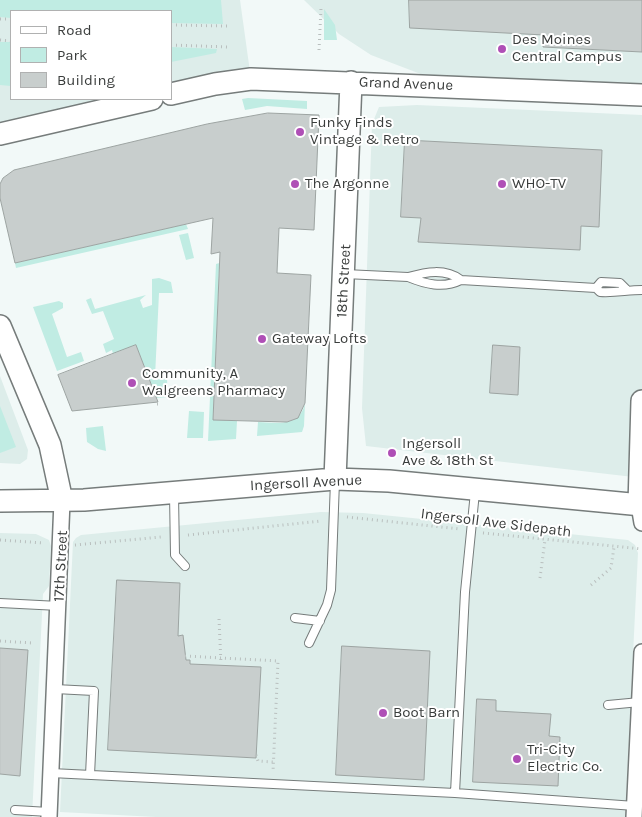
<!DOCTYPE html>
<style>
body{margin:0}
#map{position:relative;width:642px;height:817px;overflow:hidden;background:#f2f9f8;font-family:Karla,sans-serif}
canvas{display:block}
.legend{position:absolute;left:10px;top:10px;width:162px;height:90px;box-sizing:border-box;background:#fff;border:1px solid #b0b1b1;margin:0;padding:6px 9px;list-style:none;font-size:15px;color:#3a3d3c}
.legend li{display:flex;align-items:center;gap:10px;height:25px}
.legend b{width:25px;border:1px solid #b0b1b1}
</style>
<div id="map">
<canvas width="642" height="817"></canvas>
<ul class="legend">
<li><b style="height:6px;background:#fff"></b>Road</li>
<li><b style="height:14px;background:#c0ece3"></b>Park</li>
<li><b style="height:14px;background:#c8cecd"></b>Building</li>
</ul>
</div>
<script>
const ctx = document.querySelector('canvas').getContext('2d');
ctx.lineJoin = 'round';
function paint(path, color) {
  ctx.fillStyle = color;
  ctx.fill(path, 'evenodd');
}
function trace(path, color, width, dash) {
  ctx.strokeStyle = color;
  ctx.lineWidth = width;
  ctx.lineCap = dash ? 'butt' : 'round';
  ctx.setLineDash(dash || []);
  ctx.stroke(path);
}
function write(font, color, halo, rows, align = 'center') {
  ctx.font = font + ' Karla,sans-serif';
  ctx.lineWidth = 4;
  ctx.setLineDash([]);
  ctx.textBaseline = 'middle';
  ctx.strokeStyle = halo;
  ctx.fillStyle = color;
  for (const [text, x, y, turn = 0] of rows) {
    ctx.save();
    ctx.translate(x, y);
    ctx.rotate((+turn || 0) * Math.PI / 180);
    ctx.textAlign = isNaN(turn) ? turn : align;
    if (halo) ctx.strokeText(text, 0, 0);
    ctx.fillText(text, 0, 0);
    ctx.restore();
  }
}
const built = new Path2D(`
 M0 0H240L251 79 171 94V11H11V99H152L0 134Z
 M304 0H642V95L452 86 371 55 339 34Z
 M417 105 642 115V478L366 446 362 408 372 124 379 107Z
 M0 376 28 450 27 459 20 464 0 463Z
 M321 512 363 513 628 540 635 545 638 553 625 817H156L60 812 73 542 76 538 81 535Z
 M0 533 36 534 49 540 51 546 49 586 43 594 32 817H0Z`);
const green = new Path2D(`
 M0 0H221L223 24 171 23V11H11V18L0 17Z
 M324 9 335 25 337 40H324Z
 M0 42H11V86L0 85Z
 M171 47 217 49 216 53 171 62Z
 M248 98 307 101V109L267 106 245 110 242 99Z
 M186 224 188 229 16 268 15 263Z
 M188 233 194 258 186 260 179 235Z
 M223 262 219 271 213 419 237 421 236 439 208 441 216 264Z
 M159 278 171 282 173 293H159L155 377 167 379 168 397 156 398 136 346 113 354 112 350 106 353 103 344 114 339 103 311 92 314 86 300 91 298 95 309 146 295 140 300 143 308 152 305V279Z
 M59 301 63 303V308L52 314 67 357 81 352 84 361 57 371 33 307Z
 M305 403 304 426 302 432 257 436 258 422C277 423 300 427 305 403Z
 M0 406 16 447 0 453Z
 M189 411 204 412 203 438H187Z
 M103 426 106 451 98 449 87 442 86 428Z`);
const building = new Path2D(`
 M409 0H642V52L543 47 544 35 410 28Z
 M268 113 319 115 314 230 279 228 277 273 311 275 305 403 298 418 287 422 213 420 220 252 211 254 213 218 15 263 0 198V184L3 178 14 170 207 124Z
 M405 140 602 150 599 227 581 226 580 250 418 242 421 218 401 217Z
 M136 345 158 402 72 411 58 375Z
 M493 345 520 347 518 395 490 393Z
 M117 580 180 583 178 636 183 635 186 660H190V664L261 667 256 758 108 750Z
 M342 646 430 651 424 780 336 775Z
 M0 648 28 650 20 776 0 774Z
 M477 699 496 700V711L551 714 549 736 560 737 558 786 473 782Z`);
const path = new Path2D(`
 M0 19H11
 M171 25 227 26
 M0 40 11 41
 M171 45 229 47
 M319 50 321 8
 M157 404H162
 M347 517 460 529
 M483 533 642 549
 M188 535 321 521
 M0 540 44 543
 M75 545 161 537
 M540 578 545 540
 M591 585 611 568 614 547
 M219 619 221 664
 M0 641 32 643
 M185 656 278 661 273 772
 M256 755 258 761 273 762`);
const lane = new Path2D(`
 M345 274 408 277
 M461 280C445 268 426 272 408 277 425 284 443 289 461 280L596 288
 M626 289 620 283 601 282 596 288 600 292C616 293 627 290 642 290
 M475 492 465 592 455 793 635 806
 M174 494 175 555 185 566
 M0 603 59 606
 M295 618 320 621
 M309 643 327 605 331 590 335 481
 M55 689 94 691 90 775
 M608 705 640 702
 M51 773 455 793
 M15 810 49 812`);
const street = new Path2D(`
 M639 505 642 523
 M49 817 62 501
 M634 817 642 652`);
const secondary = new Path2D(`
 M171 94 215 84 251 79 642 95
 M0 134 152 99
 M0 326 50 445 62 501
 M335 479 351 82
 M0 501 84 500 335 479 389 481 642 505
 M639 505 642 401`);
const markers = [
 [502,49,5,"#af4fb6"],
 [300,132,5,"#af4fb6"],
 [295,184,5,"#af4fb6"],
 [502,184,5,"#af4fb6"],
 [262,339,5,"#af4fb6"],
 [132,383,5,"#af4fb6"],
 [392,453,5,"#af4fb6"],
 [383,713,5,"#af4fb6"],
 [517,759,5,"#af4fb6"]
];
const poiNames = [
 ["Des Moines",512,40],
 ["Central Campus",512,57],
 ["Funky Finds",310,123],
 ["Vintage & Retro",310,140],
 ["The Argonne",305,184],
 ["WHO-TV",512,184],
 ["Gateway Lofts",272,339],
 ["Community, A",142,374],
 ["Walgreens Pharmacy",142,391],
 ["Ingersoll",402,444],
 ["Ave & 18th St",402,461],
 ["Boot Barn",393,713],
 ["Tri-City",527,750],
 ["Electric Co.",527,767]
];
const streetNames = [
 ["Grand Avenue",406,84,2],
 ["18th Street",344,281,-87],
 ["Ingersoll Avenue",306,483,-3],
 ["Ingersoll Ave Sidepath",496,523,7],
 ["17th Street",61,566,-87]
];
paint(built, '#ddedea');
paint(green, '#c0ece3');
paint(building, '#c8cecd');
trace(building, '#9da4a2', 1);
trace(lane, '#767c7b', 10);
trace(street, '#767c7b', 18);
trace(secondary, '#767c7b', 24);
trace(path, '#b9bfbe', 3, [1, 4]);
trace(lane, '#fff', 8);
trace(street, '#fff', 15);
trace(secondary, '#fff', 21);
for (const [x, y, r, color] of markers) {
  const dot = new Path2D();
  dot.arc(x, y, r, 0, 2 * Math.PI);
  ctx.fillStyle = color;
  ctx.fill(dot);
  trace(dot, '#fff', 2);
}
write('15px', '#3a3d3c', '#fff', poiNames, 'left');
write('15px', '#3a3d3c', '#fff', streetNames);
</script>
